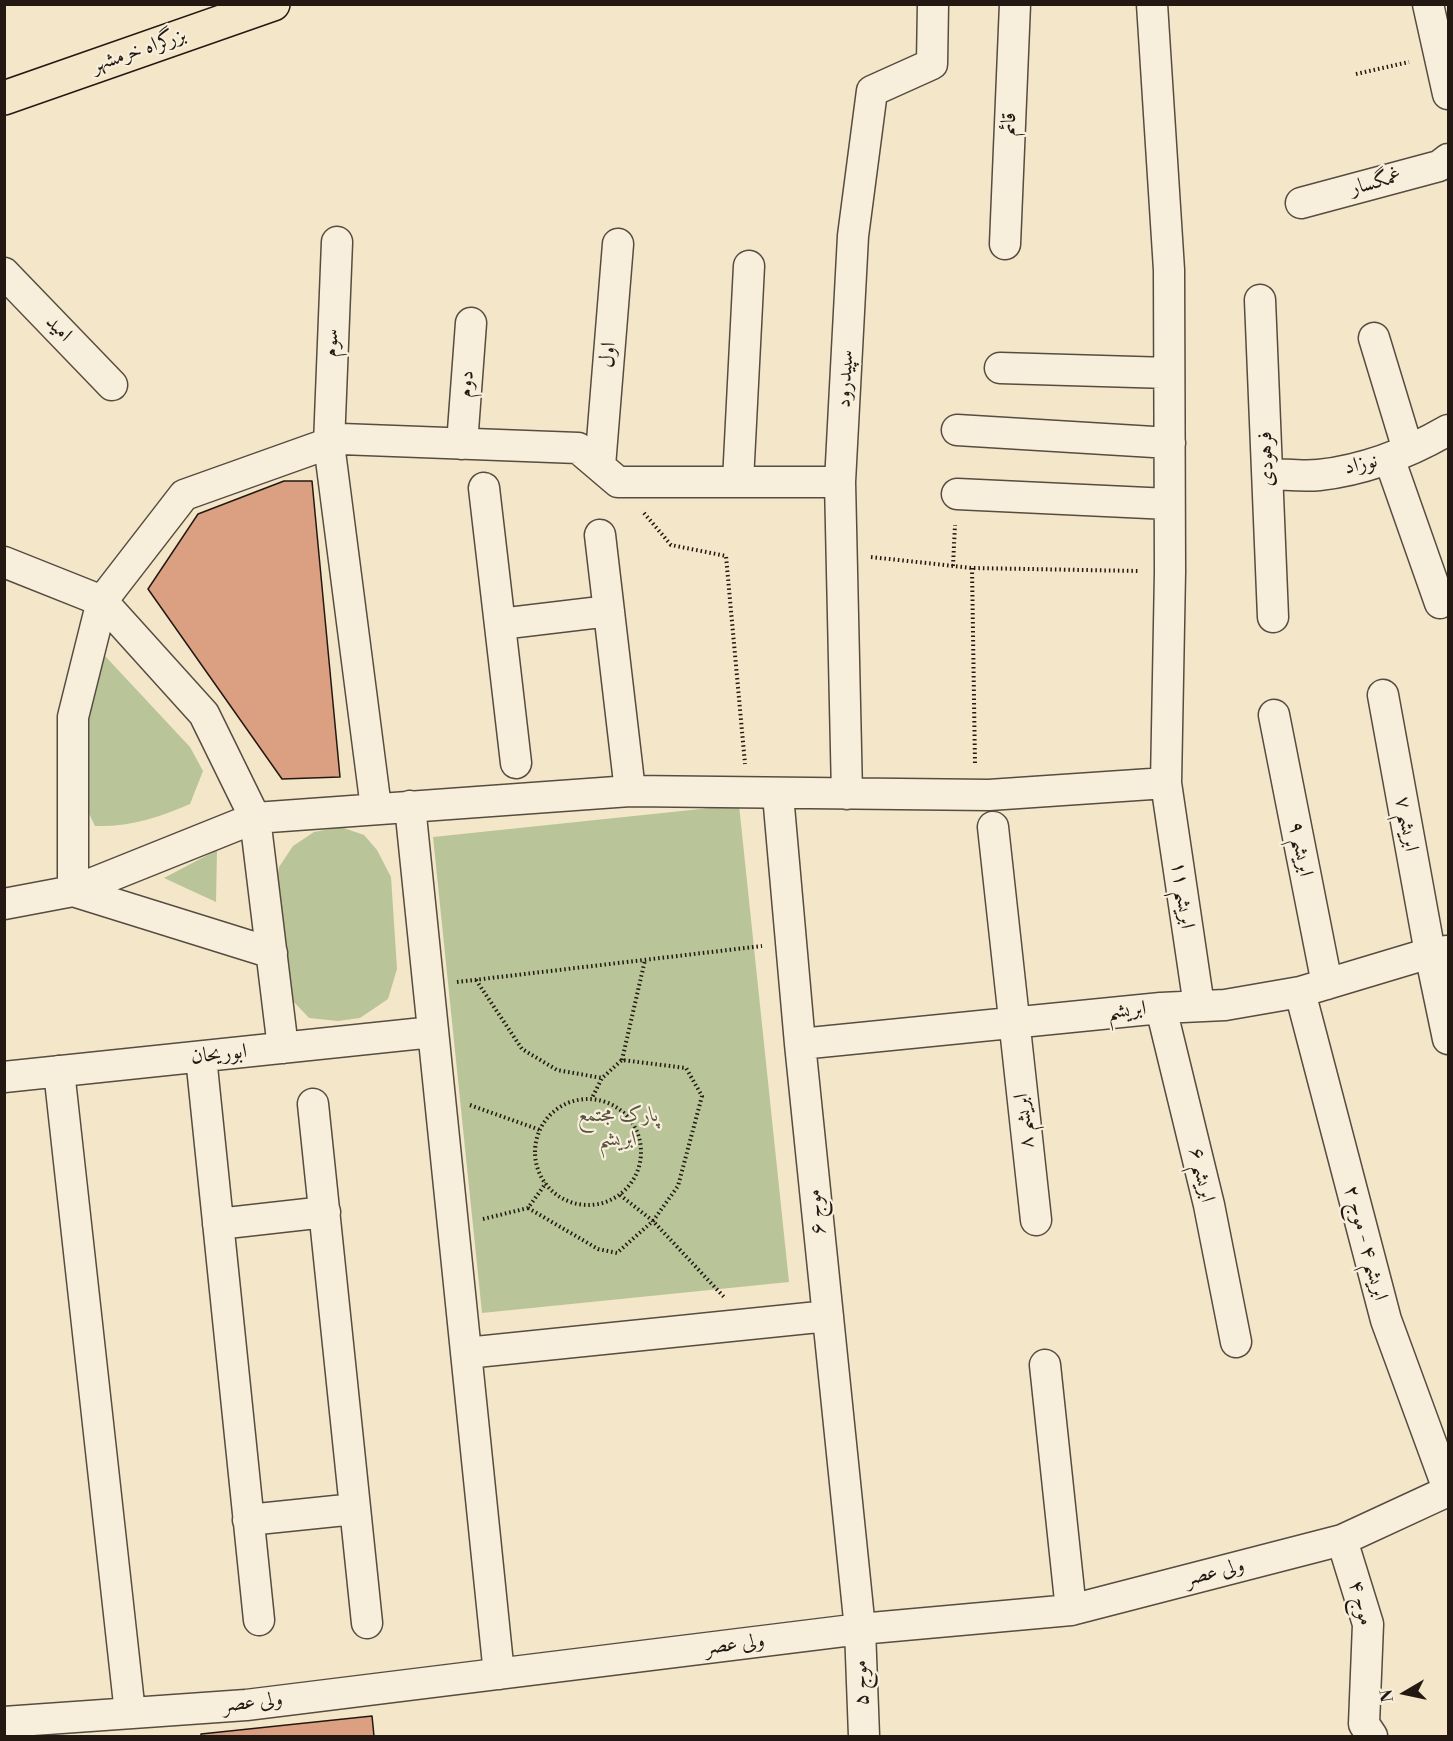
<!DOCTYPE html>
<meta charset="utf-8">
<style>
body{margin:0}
#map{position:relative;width:1453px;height:1741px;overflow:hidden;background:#f3e6c9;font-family:"Libre Bodoni",serif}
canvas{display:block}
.frame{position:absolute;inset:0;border:6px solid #231912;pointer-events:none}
.north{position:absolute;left:1375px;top:1663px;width:60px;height:60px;-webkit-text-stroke:4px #f7efdc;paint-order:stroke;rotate:261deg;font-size:16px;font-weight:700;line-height:24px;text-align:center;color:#231912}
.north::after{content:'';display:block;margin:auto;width:21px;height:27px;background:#231912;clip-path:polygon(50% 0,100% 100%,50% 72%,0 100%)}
</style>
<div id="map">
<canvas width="1453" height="1741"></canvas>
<div class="frame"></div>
<div class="north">N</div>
</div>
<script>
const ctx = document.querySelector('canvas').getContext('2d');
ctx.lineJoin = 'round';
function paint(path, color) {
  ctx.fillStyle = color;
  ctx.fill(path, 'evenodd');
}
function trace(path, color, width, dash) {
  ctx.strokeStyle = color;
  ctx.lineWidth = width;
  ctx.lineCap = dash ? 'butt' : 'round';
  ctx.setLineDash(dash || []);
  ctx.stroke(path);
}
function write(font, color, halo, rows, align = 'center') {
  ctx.font = font + ' "Libre Bodoni",Amiri,serif';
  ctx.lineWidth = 4.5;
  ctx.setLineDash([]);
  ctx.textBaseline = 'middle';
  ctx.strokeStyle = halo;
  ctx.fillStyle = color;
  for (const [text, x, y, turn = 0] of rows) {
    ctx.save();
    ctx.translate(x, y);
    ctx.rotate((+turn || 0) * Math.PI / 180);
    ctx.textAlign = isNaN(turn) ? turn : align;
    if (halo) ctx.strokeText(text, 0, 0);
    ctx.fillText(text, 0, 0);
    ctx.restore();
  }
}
const green = new Path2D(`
 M105 656 190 747 203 771 190 804C158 818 130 827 95 826L82 799V730Z
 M739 805 789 1282 482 1313 433 837Z
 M341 827 364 835 377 850 391 877 397 969 388 999 360 1018 338 1021 309 1018 293 1001 286 980 276 884 279 867 293 846 314 832Z
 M217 850 216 902 164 878Z`);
const building = new Path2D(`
 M284 481H312L340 777 282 779 148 589 198 514Z
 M372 1716 374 1736H201V1734Z`);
const path = new Path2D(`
 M1356 74 1409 62
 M644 513 671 545 726 556 745 764
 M871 557 972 568 1139 571
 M953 566 955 525
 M972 568 975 765
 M476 980 522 1049 557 1070 602 1078
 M457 982 762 946
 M622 1060 645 960
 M535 1152a53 53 0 1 1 106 0a53 53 0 1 1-106 0Z
 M470 1105 540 1130
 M620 1195 653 1221 724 1297
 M528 1208 598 1249 617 1253 653 1221 678 1186 702 1096 686 1068 622 1060 602 1078 592 1098
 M483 1219 528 1208 546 1183`);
const minor = new Path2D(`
 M1152 4 1169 270 1170 572 1166 783 1199 1006
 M1428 4 1448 94
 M1301 203 1439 166 1448 159
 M337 242 329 444 376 808
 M1005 244 1015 4
 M4 273 112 385
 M1260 300 1273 617
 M1374 338 1408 450
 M1000 368 1169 373
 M957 430 1170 443
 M462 444 471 323
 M1389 458 1440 603
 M600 466 618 244
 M1268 474C1284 474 1302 477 1319 475 1364 470 1410 452 1448 430
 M738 481 749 266
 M484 488 516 763
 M957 494 1169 504
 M600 535 630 791
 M4 562 102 601 204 714 255 818 283 1048
 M500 624 609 611
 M1383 695 1430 953 1448 1039
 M1274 715 1327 984
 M847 794 840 482 853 236 872 91 932 64 933 4
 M778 795 800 1044 860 1629 864 1736
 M410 806 499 1674
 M993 827 1036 1220
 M73 891V717L102 601 184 495 341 439 578 448 618 482H840
 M73 891 272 953
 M4 904 73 891 255 818 630 791 989 795 1166 783
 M1300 992 1386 1320 1448 1489
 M1161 1008 1209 1205 1236 1342
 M800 1044 1161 1008 1225 1005 1300 992 1430 953 1448 951
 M201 1057 259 1620
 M59 1071 130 1713
 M4 1077 433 1032
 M313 1104 367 1623
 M218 1224 325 1212
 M466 1353 828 1316
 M1045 1365 1071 1610
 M248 1520 355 1509
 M1342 1540 1368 1624 1364 1724 1372 1736
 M4 1722 246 1705 860 1629 1071 1610 1342 1540 1448 1491`);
const highway = new Path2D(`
 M4 98 273 4`);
const streetNames = [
 ["بزرگراه خرمشهر",139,51,-19],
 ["قائم",1010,124,-88],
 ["غمگسار",1376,183,-15],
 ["امید",58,329,46],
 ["سوم",332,343,-87],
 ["اول",609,355,-85],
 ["سپیدرود",846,379,-87],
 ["دوم",467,384,-86],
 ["فرهودی",1267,459,-92],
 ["نوزاد",1361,465,-13],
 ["ابریشم ۷",1406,824,80],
 ["ابریشم ۹",1300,849,79],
 ["ابریشم ۱۱",1182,895,82],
 ["ابریشم",1127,1011,-6],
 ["ابوریحان",219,1055,-6],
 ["ابریشم ۸",1025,1121,-96],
 ["ابریشم ۶",1201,1175,77],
 ["موج ۶",817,1212,-96],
 ["ابریشم ۴ - موج ۲",1365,1243,75],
 ["ولی عصر",1215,1573,-14],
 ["موج ۴",1360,1603,76],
 ["ولی عصر",735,1645,-7],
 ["موج ۵",862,1683,-92],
 ["ولی عصر",253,1703,-6]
];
const parkNames = [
 ["پارک مجتمع",618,1116],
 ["ابریشم",618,1140]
];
paint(green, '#b9c598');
paint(building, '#db9f82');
trace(building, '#231912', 1.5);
trace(minor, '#574c40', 33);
trace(highway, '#231912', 36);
trace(path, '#231912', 4, [1.5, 3]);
trace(minor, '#f7efdc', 30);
trace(highway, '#f3e6c9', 33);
write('21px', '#231912', '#f7efdc', streetNames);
write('italic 21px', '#585541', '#f7efdc', parkNames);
</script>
